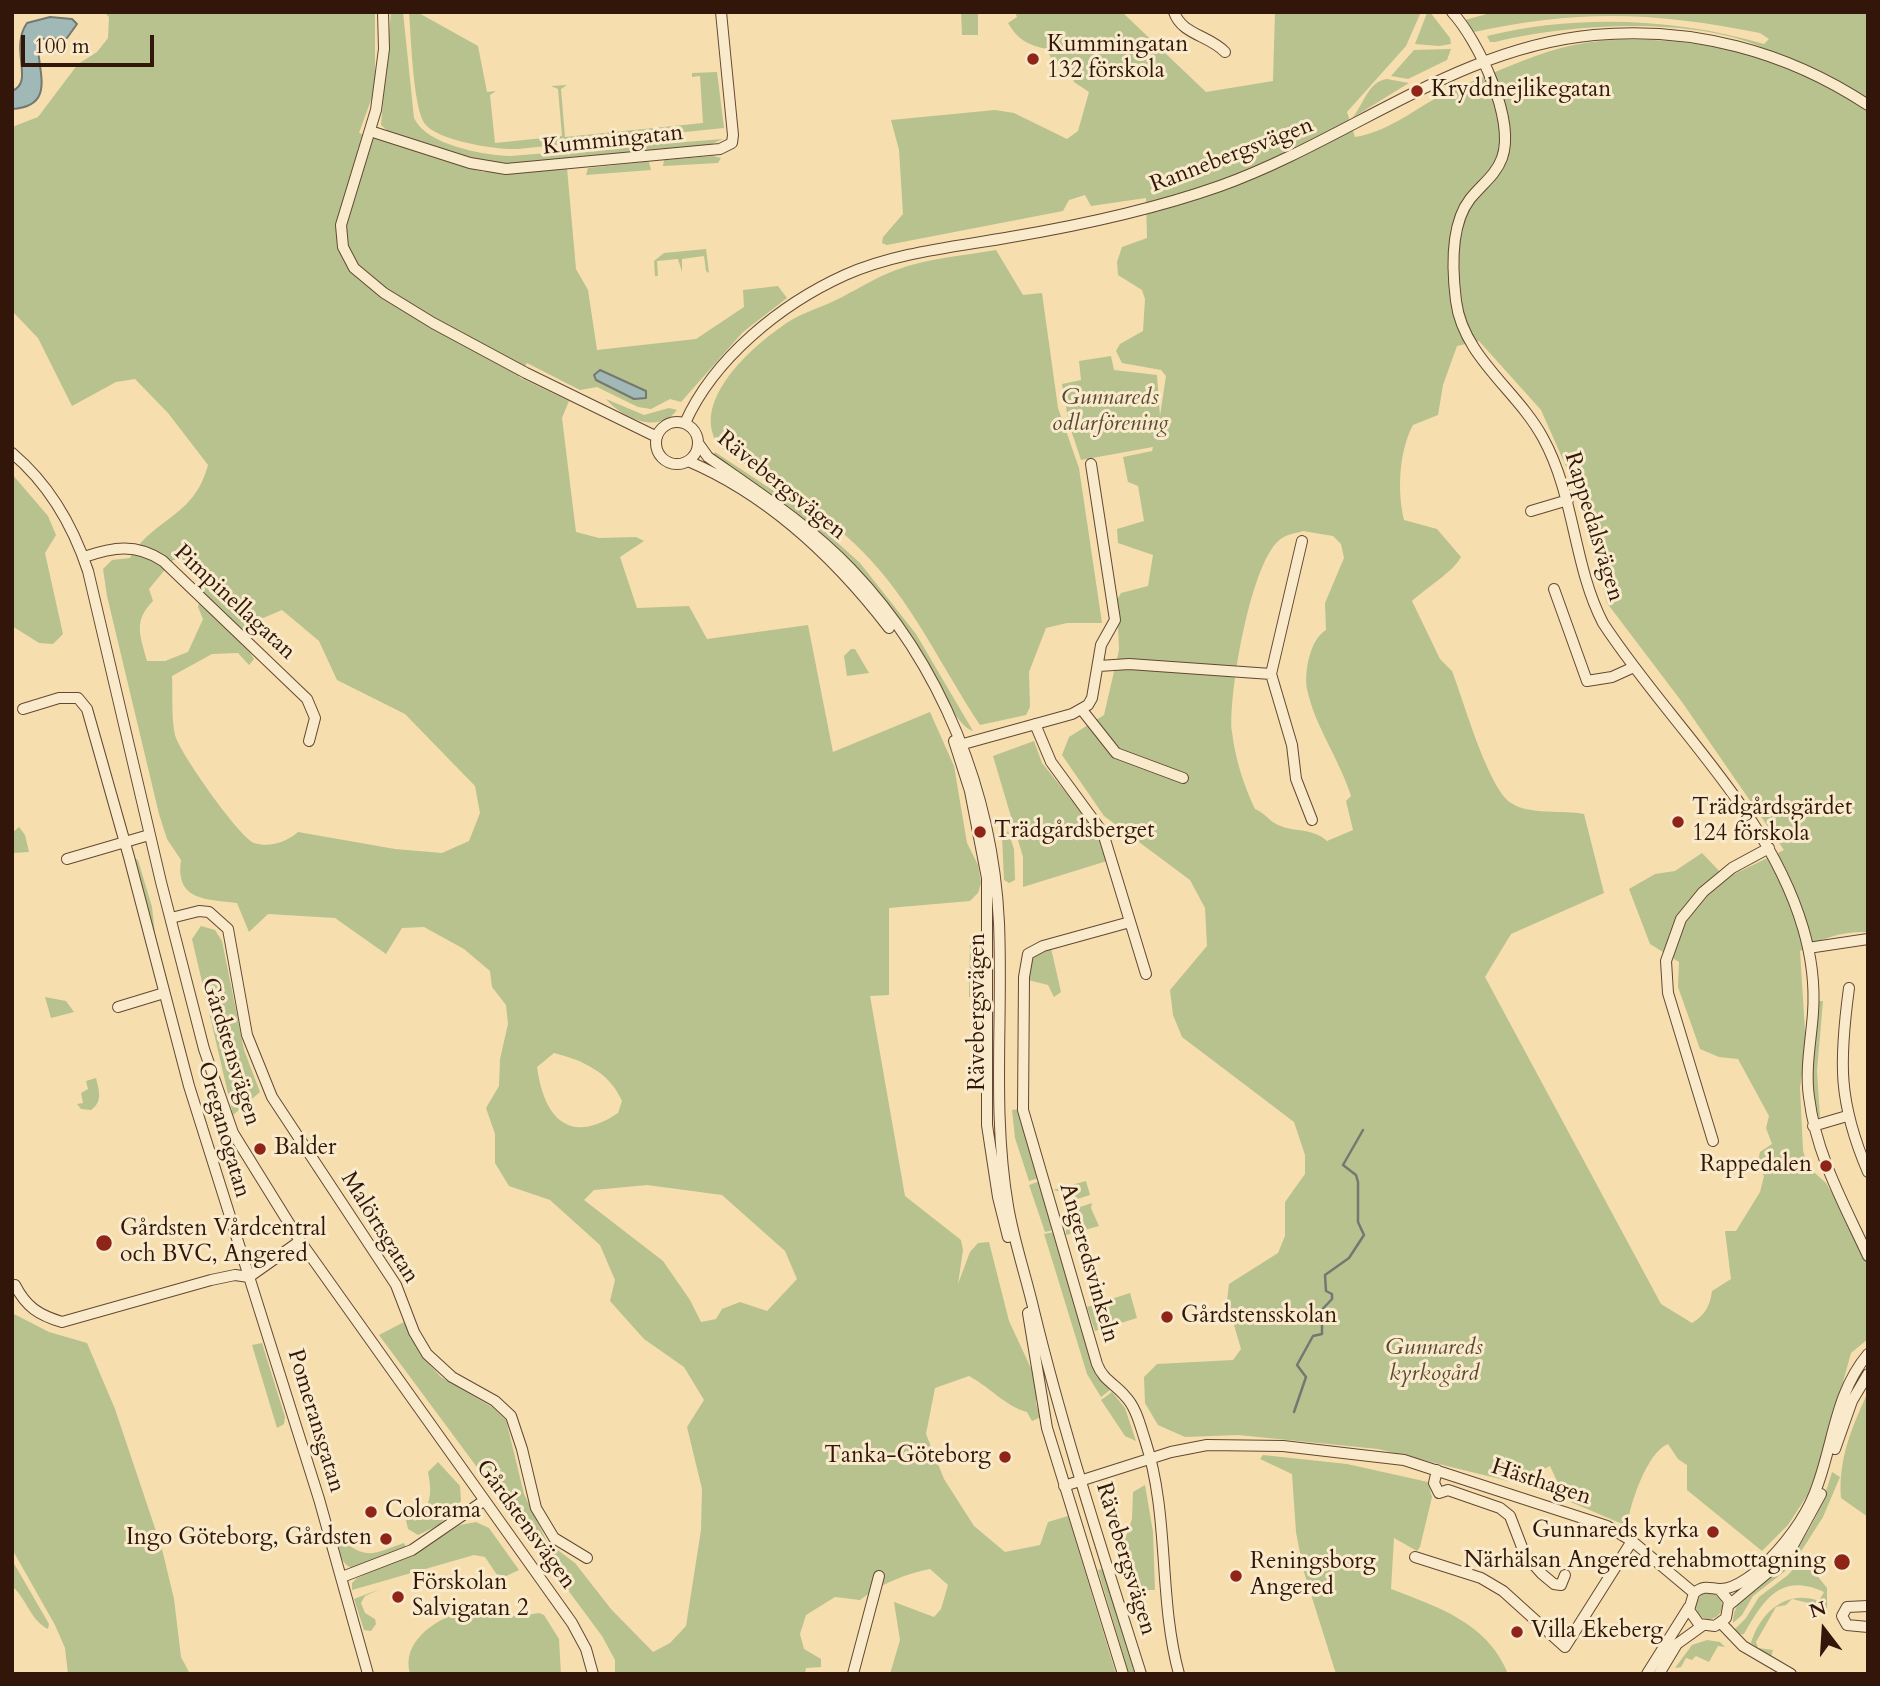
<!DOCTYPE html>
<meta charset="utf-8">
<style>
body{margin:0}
#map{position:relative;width:1880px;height:1686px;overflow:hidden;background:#f6deaf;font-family:Cardo,serif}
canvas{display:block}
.frame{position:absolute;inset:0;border:14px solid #32160a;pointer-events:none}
.north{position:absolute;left:1789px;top:1595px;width:70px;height:70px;-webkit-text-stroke:5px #f9eacb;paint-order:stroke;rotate:343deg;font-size:19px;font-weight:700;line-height:28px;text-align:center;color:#32160a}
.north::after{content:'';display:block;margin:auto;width:24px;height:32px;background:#32160a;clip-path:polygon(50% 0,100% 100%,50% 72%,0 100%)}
.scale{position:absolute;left:21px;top:35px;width:133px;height:32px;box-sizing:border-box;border:4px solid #32160a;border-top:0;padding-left:9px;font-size:21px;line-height:24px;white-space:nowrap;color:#32160a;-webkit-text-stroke:5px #f9eacb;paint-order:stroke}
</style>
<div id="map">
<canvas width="1880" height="1686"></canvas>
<div class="frame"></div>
<div class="north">N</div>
<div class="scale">100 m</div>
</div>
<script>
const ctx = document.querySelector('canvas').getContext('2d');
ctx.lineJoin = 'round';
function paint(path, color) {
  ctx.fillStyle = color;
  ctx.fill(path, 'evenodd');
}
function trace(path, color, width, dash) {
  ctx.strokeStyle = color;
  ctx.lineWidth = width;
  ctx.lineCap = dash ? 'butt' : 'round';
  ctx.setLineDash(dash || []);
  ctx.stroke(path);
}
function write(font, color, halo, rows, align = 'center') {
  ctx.font = font + ' Cardo,serif';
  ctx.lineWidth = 6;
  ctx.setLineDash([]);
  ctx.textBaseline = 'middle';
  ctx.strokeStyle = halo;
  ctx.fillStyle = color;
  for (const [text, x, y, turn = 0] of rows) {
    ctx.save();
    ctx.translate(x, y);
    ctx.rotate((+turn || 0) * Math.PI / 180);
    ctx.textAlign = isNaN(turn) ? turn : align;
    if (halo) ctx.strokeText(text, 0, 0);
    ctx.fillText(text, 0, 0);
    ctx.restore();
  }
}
const green = new Path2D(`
 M104 12H375V89L359 133 483 172 567 168 576 269 588 290 597 350 696 339 744 307 743 290 778 286 787 298 743 332 681 402 670 399 651 409 638 407 597 387 580 390 527 363 519 377 569 401 562 418 576 532 599 538 636 537 644 541 620 557 637 608 689 606 707 639 808 625 833 752 930 712 954 766 967 843 978 865 981 883 978 893 970 901 889 908V995L870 996 905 1196 961 1240 963 1250 958 1284 970 1252 978 1243 989 1242 1009 1321 1036 1379V1404L1041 1417 1032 1421 1027 1412C1005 1406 990 1387 969 1376L935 1388 926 1434 944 1479 974 1526 1005 1552 1040 1545 1048 1522 1068 1516 1116 1674H890L900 1640 894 1602 934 1617 941 1609 948 1585 930 1569C905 1574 880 1584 860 1600L835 1597 806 1615 800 1634 804 1649 821 1659V1667L806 1668 805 1674H615V1660L602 1636 379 1335 404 1322 420 1354 441 1377 492 1407 506 1420 524 1494 547 1542 575 1563 611 1609 653 1652 670 1643 686 1626 701 1530 702 1489 687 1427 704 1400 684 1367 644 1339 610 1301 615 1280 600 1245 550 1200 509 1186 495 1163V1134L486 1108 499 1086 500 1059 508 1024 506 1005 492 987 490 971 464 949 424 927 402 928 386 954 335 918 268 914 249 932 237 903C206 899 175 901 181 860L167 839 159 814 107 596 103 569 112 560 130 558C154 517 194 518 208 465L168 413 135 379 116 382 72 406 38 338 12 311V127L38 117 78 64 97 52 108 38 109 17ZM173 560H183C200 574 204 586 198 607L203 619 188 652 165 661H147C140 635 133 621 153 601L149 589ZM282 610 319 641 337 680 405 714 475 786 480 813 469 841 442 853 395 849 298 832C287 842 269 848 254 843 239 837 179 752 175 735 171 717 173 695 172 676L212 654 238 653 249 665 254 659 243 641 249 624ZM554 1053C583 1060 610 1073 622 1101L618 1113C569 1146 544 1118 537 1067ZM647 1185 722 1195 785 1251 797 1279 767 1311 740 1302 722 1309 716 1319 701 1322 690 1300 663 1261 584 1200 594 1190Z
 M391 12H403L414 118C426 145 483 155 510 156L723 139 707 146 514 164 480 160 390 133 381 125Z
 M409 12H417L478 46 487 92 496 91 490 95 495 143 562 136 558 89 551 86 567 85 561 89 565 137 703 123 700 76 692 77V73L717 72 724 128 518 149C497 150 438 141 425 124 413 108 411 35 409 12Z
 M961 12H978V35H962Z
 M1015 12H1122L1206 92 1273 81 1275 12H1421L1406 46 1347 112 1355 137C1393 131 1421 103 1456 88 1488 76 1529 56 1561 48 1619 32 1697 41 1753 55L1761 47C1690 16 1569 24 1495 42H1490L1487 36C1575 14 1677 18 1764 44L1769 39 1760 33C1656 12 1578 9 1474 32L1465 20 1494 12H1868V932C1843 931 1821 938 1800 951L1806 1047 1800 1088 1803 1150 1807 1166 1826 1183 1845 1215 1868 1264V1339L1851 1353 1823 1455 1808 1494 1788 1525 1762 1551 1687 1490V1465L1678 1459 1668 1444C1647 1452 1630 1504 1627 1526L1566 1500 1550 1466 1516 1483 1378 1449 1238 1435 1185 1437 1158 1425 1145 1403 1144 1377 1157 1364 1233 1360 1241 1349 1227 1301 1229 1284 1278 1253 1285 1236V1202L1305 1174V1155L1294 1122 1182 1037 1173 1015 1170 990 1207 946 1205 908 1190 880 1104 816 1062 755 1069 737 1104 715 1119 650 1117 600 1121 593 1148 586 1153 555 1118 543 1117 529 1144 521 1138 486 1128 482 1123 457 1152 451 1153 447 1081 460 1069 424 1062 384 1081 380 1079 361 1111 356 1114 370 1157 375 1160 416 1166 376 1161 370 1122 363 1116 351 1120 344 1143 331 1145 299 1142 290 1118 275 1117 262 1122 247 1147 238 1146 198 1091 206 1085 195 1069 200 1063 211 887 245 882 243 883 237 903 214 899 150 891 120 995 110 1014 113 1067 139 1078 131 1089 92 1074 82 1069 63 1054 65 1047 49C1028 45 1018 40 1008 23L1017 17ZM1479 341 1541 410 1580 498 1607 603 1682 702 1784 850 1726 878 1702 853 1675 871 1655 874 1629 889 1650 944 1679 962 1678 987 1700 1049 1719 1057 1738 1059 1769 1116 1766 1128 1772 1144 1760 1152 1757 1166 1764 1176 1760 1192 1736 1231H1725L1731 1279 1712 1291C1710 1306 1705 1315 1692 1323L1661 1304 1485 977 1511 934 1604 893 1584 814C1564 810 1528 815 1511 803 1488 788 1463 699 1452 671L1440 659 1412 601C1426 588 1453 572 1461 557L1437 529 1404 520C1397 491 1399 451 1413 425L1438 415 1443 385 1457 346ZM1303 531 1333 536 1341 544 1344 558 1325 603 1326 630C1310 639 1304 672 1307 689 1315 727 1340 760 1351 796L1346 801 1353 830 1327 841C1311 827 1296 833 1278 825 1269 821 1265 813 1255 809 1244 786 1235 758 1232 732 1228 696 1251 557 1282 538 1288 534 1297 533 1303 531Z
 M1430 12 1450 38 1451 44 1439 46 1415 44 1427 13Z
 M1451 49 1447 60 1408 79 1391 76 1414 50Z
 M1387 79 1409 83 1352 118C1364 105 1367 82 1387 79Z
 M713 156 721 158 718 163 663 166 664 160Z
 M644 162H649L651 170 586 175 588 168Z
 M706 249 709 273 706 271 704 256 682 259V272L678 259 657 261 658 276H655L654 261 664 253Z
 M996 250 1023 295 1042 293 1058 408 1079 468 1102 623H1067L1046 628 1029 672 1030 707 1026 715 980 725C942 668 912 601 863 552 821 509 768 481 720 447 688 405 748 350 781 327 796 315 817 309 834 301 855 291 874 278 896 270 927 258 963 256 996 250Z
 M606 399 644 415 669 408 677 410C659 435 622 418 606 399Z
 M715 452 798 507 860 563 916 634 973 731C953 725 929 663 916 643 863 566 799 508 718 460L713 456Z
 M12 474 48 516 56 535 45 553 63 634 53 644 39 643 12 626Z
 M851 649H855L869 673 847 676 844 656Z
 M1034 741 1042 763 1100 835 1107 861 1023 887V857L993 756Z
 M19 827 25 835 29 852 12 853V833Z
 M1008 831 1014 849 1015 880 1009 883 1004 880 1002 836Z
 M134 858 138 860 152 907 156 942Z
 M201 926 215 930 222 941 244 1050 260 1092 233 1115 192 939Z
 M970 940H984L985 997H969Z
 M1051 948 1061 992 1054 997 1048 985 1028 980 1030 960 1037 953Z
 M45 997 66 1001 74 1012 51 1018Z
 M1818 1001H1823L1817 1071 1820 1118 1816 1113 1812 1074Z
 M96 1078C99 1090 103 1102 91 1110L81 1109 77 1104 83 1103 81 1093 88 1089 86 1081Z
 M1019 1109 1039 1178 1029 1181 1015 1138 1012 1110Z
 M1040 1181 1054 1230 1045 1232 1029 1185Z
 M1086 1181 1090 1195 1074 1200 1069 1193 1053 1190Z
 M1092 1203 1091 1208 1099 1226 1066 1235V1227L1076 1219 1077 1208Z
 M1054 1232 1092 1360 1099 1378 1110 1390 1101 1397 1087 1374 1046 1240 1044 1234Z
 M1130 1293 1137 1318 1095 1331 1087 1307Z
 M12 1313 49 1332 87 1343 115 1409 162 1549 174 1599 181 1657 190 1674H68L65 1648 55 1625 12 1549Z
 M262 1343 285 1417 284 1424 277 1428 252 1345Z
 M1112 1392 1125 1408 1136 1441 1125 1436 1101 1400Z
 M1868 1392V1517L1841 1498C1838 1459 1852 1427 1868 1392Z
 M1263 1455 1347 1464 1428 1482 1432 1497 1420 1547 1417 1551 1394 1538 1391 1589C1438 1607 1488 1623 1508 1674H1336L1303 1569 1296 1532 1292 1474 1260 1459Z
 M438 1462 460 1486 461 1501 439 1525 418 1535 408 1529 406 1520 409 1516 415 1521C432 1505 432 1493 428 1472Z
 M1832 1472 1840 1477 1823 1517 1800 1553 1784 1572 1753 1596 1742 1615 1733 1623C1732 1592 1776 1572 1794 1550 1814 1528 1824 1499 1832 1472Z
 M1145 1485 1153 1532 1155 1590H1132L1120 1554 1132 1519 1133 1492Z
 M476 1522 489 1528 519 1570 502 1578 497 1575 485 1557 474 1555 352 1590V1583L357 1578 421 1549 460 1525Z
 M345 1542C368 1561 377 1552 404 1543L406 1547 355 1569C343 1566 340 1557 338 1545Z
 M1803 1558 1827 1588V1608L1821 1610 1813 1604 1792 1599 1786 1605 1776 1607 1756 1642 1758 1648 1773 1650 1771 1657 1751 1643C1760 1613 1786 1589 1819 1601L1824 1592C1780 1572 1764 1600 1744 1634L1738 1635 1734 1630 1746 1618 1759 1597 1788 1575Z
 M12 1560 49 1624 48 1629C30 1620 27 1599 12 1586Z
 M1102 1569 1107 1578 1137 1674H1129L1098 1570Z
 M380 1589 365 1596 361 1603 365 1613 375 1619 376 1624 371 1631 364 1630 354 1599Z
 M1696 1606a13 13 0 1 1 26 0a13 13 0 1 1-26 0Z
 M458 1613 520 1616 539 1613 544 1615 559 1639 561 1674H410C401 1643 433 1621 458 1613Z
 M1707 1640 1720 1642 1725 1647 1718 1646 1709 1662 1696 1656 1692 1660 1686 1658 1681 1667 1675 1668 1692 1645Z`);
const water = new Path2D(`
 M50 17 72 19 77 24 67 38 39 39C33 63 61 106 12 109V91C35 82 9 49 27 23Z
 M600 370 646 391V398L634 399 596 380 594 375Z`);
const stream = new Path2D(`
 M1294 1412 1306 1377 1297 1365 1313 1336 1322 1334V1324L1317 1315 1332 1299V1294L1326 1291 1325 1275 1349 1258 1364 1235 1358 1222V1182L1356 1175 1343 1165 1363 1130`);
const minor = new Path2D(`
 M383 12 384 49 376 110 341 225 343 247 354 268 384 293 433 323 526 373 657 437
 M1174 12C1182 35 1209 35 1225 52
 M1452 12C1478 40 1516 120 1502 158 1496 175 1481 185 1470 199 1450 225 1452 269 1456 301 1463 357 1518 391 1543 438 1575 496 1573 565 1603 623 1669 724 1768 810 1803 928 1811 955 1815 985 1813 1013 1811 1041 1805 1069 1809 1097 1816 1155 1844 1204 1868 1256
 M370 131 470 163 506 169 720 149 732 143 733 135 721 12
 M656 443a21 21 0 1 1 42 0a21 21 0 1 1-42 0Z
 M685 423C714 358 781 304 845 275 897 252 955 247 1011 237 1082 225 1152 210 1220 186 1348 140 1456 48 1594 35 1692 26 1786 51 1868 105
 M698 443 708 457C758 492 809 525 851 569 942 664 993 794 999 923 1003 1018 992 1112 1008 1206 1014 1242 1026 1276 1034 1311 1064 1434 1103 1553 1141 1674
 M12 453C50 485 73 526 88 571L161 882 204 1049 233 1133 300 1241 572 1623 586 1649 593 1674
 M688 461C770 496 835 558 889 628
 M1531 511 1568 500
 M1302 541 1271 674 1292 745 1296 779 1312 820
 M84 557C113 547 136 543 163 561L307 699 315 718 309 741
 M1554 589 1587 681 1612 677 1634 667
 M1099 666 1129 664 1271 674
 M23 709 59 698H78L87 709 129 857 189 1086 319 1499 368 1674
 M1082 710 1116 753 1183 778
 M1035 724 1051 762 1103 833 1146 974
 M954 741 970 791 987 878V1125L998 1197 1008 1237
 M956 746 1072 714 1088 705 1092 698 1101 645 1115 620 1091 464
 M67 859 149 835
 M171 918 199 911 209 912 228 929 247 1035 272 1097 396 1285 414 1332 427 1354 452 1377 495 1401 511 1416 522 1449 536 1508 554 1538 587 1558
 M1130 922 1043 946 1028 954 1024 977 1023 1110 1097 1364C1103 1380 1115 1384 1125 1396 1136 1407 1140 1425 1145 1440 1170 1516 1158 1597 1179 1674
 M1808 948 1868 939
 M1849 988C1839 1062 1838 1102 1868 1172
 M118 1007 164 993
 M1813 1126 1847 1116
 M1713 1141 1668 993 1666 961 1681 919 1703 892 1732 868 1769 848
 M15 1285C26 1307 39 1315 62 1322L211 1280 235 1275 249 1277 300 1241
 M1028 1313 1047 1428 1123 1674
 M1835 1449 1852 1401 1868 1374
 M1437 1470 1434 1483 1439 1493 1448 1490 1500 1508 1510 1516 1525 1555 1542 1574 1554 1584 1561 1585 1565 1575
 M1064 1486 1171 1452 1207 1445 1283 1446 1404 1460 1607 1526 1632 1541 1694 1593
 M1415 1557 1481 1578 1503 1591 1565 1647 1632 1541
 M342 1577 412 1550 482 1502
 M1719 1589 1729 1601 1726 1618 1715 1626 1699 1624 1689 1610 1694 1593C1704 1585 1708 1588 1719 1589 1736 1590 1758 1571 1769 1560 1790 1538 1809 1512 1818 1484 1834 1439 1836 1392 1868 1354
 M1729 1605 1777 1565 1791 1549 1821 1494
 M1868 1606 1847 1607 1842 1616 1847 1625 1868 1627
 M1721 1623 1743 1646 1791 1674
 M853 1674 879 1576
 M1647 1674 1689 1607
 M1659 1674 1677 1644 1702 1626`);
const markers = [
 [1033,59,7,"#8f2418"],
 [1417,91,7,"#8f2418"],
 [1678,822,7,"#8f2418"],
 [980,832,7,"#8f2418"],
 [260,1149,7,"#8f2418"],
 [1826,1166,7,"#8f2418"],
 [104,1243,9,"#8f2418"],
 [1167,1317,7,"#8f2418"],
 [1005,1457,7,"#8f2418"],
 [371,1512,7,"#8f2418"],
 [1713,1532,7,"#8f2418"],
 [386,1539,7,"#8f2418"],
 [1842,1562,9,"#8f2418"],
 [1236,1576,7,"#8f2418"],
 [398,1597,7,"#8f2418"],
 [1517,1632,7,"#8f2418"]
];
const poiNames = [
 ["Kummingatan",1047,46],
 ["132 förskola",1047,72],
 ["Kryddnejlikegatan",1431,91],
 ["Trädgårdsgärdet",1692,809],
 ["124 förskola",1692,835],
 ["Trädgårdsberget",994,832],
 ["Balder",274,1149],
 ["Rappedalen",1812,1166,"right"],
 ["Gårdsten Vårdcentral",120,1230],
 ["och BVC, Angered",120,1256],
 ["Gårdstensskolan",1181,1317],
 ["Tanka-Göteborg",991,1457,"right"],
 ["Colorama",385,1512],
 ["Gunnareds kyrka",1699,1532,"right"],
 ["Ingo Göteborg, Gårdsten",372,1539,"right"],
 ["Närhälsan Angered rehabmottagning",1826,1562,"right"],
 ["Reningsborg",1250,1563],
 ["Angered",1250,1589],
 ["Förskolan",412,1584],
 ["Salvigatan 2",412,1610],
 ["Villa Ekeberg",1531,1632]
];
const streetNames = [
 ["Kummingatan",613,141,-6],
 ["Rannebergsvägen",1232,156,-21],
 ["Rävebergsvägen",781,486,39],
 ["Rappedalsvägen",1593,527,73],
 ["Pimpinellagatan",234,603,43],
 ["Rävebergsvägen",979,1012,-90],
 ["Gårdstensvägen",230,1052,73],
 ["Oreganogatan",223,1130,74],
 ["Malörtsgatan",379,1228,58],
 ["Angeredsvinkeln",1088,1263,74],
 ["Pomeransgatan",315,1421,73],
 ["Hästhagen",1541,1483,18],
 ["Gårdstensvägen",525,1525,54],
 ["Rävebergsvägen",1125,1559,73]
];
const parkNames = [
 ["Gunnareds",1110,399],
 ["odlarförening",1110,425],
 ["Gunnareds",1434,1349],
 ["kyrkogård",1434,1375]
];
paint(green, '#b7c28f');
paint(water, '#a1b9b6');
trace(water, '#757871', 2);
trace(stream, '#757871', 2.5);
trace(minor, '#634833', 12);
trace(minor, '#f9eacb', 10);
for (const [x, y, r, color] of markers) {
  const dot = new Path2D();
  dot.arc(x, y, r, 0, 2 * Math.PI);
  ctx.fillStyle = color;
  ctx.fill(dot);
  trace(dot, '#f9eacb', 2.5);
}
write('23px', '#32160a', '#f9eacb', poiNames, 'left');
write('23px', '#32160a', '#f9eacb', streetNames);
write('italic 23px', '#5a4a32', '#f9eacb', parkNames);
</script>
